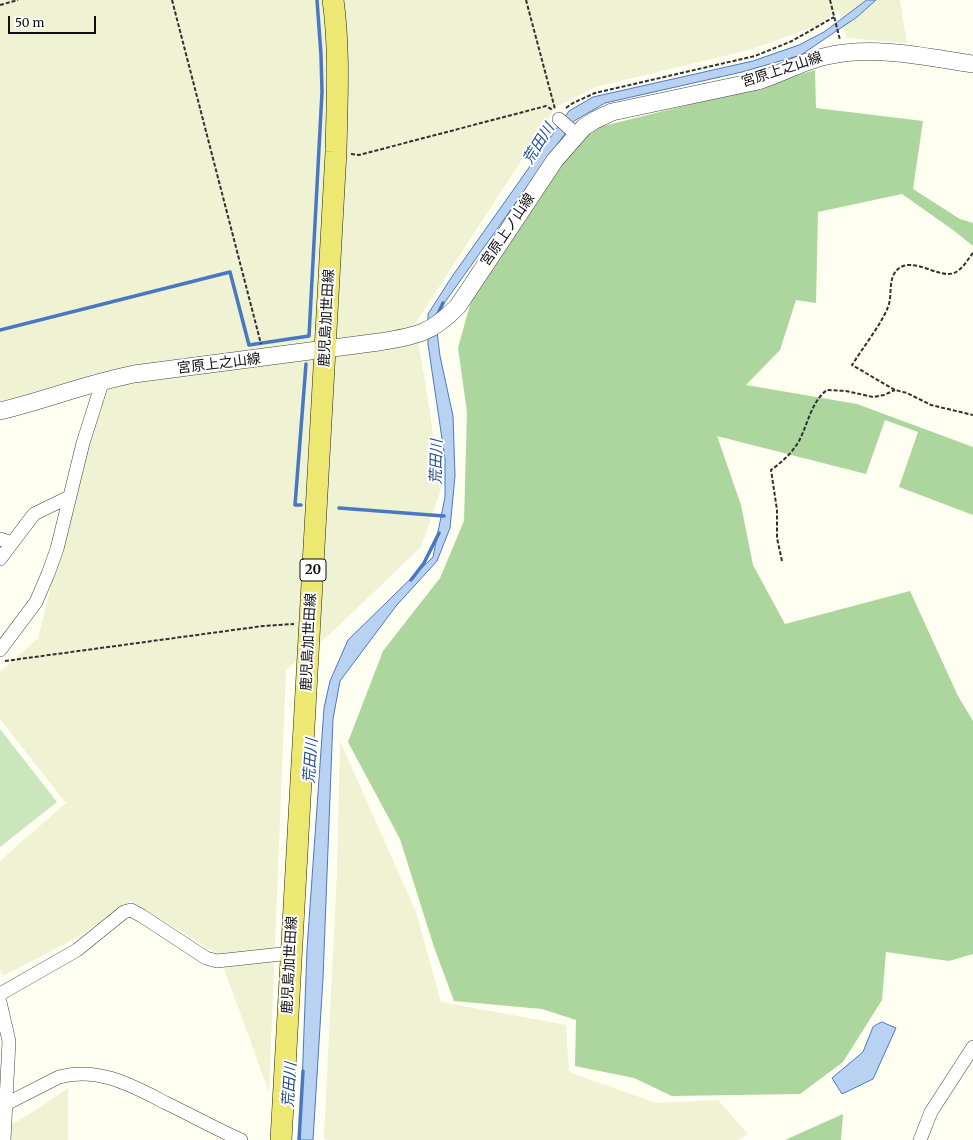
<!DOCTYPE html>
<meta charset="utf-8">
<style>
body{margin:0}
#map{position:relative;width:973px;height:1140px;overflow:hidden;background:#fefef1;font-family:Merriweather,serif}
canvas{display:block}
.scale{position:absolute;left:8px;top:16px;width:88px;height:18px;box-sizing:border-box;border:2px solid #0f0f0f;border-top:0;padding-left:5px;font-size:12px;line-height:14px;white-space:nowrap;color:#0f0f0f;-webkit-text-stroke:3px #fff;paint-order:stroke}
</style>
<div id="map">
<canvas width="973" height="1140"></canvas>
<div class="scale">50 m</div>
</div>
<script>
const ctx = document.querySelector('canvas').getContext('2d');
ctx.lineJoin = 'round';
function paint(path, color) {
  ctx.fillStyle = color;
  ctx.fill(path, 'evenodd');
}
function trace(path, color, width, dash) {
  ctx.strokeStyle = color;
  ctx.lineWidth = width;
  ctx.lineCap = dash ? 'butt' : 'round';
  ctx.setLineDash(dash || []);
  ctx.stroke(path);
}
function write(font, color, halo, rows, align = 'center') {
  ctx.font = font + ' Merriweather,"Noto Sans JP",serif';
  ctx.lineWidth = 4;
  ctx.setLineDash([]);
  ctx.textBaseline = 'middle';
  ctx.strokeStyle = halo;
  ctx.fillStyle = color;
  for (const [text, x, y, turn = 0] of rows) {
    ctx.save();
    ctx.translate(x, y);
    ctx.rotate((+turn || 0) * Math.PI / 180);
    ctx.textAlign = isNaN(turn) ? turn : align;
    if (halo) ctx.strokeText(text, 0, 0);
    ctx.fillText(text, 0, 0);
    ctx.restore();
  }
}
const farmland = new Path2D(`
 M0 0H900L907 43 847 38 838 10 818 25 749 50 595 87 556 107 415 324 427 393 441 489 421 547 331 633 286 670 269 1092 219 955 131 901 74 939 3 976 0 970V861L66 803 0 719V672L38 638 67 522 111 370 0 402Z
 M340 741 416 912 441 1002 566 1025 569 1072 656 1103 718 1100 748 1134 738 1140H327L324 1137 337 872Z
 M68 1088V1140H0V1130L27 1116Z`);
const green = new Path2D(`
 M0 729 57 802 0 847Z`);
const forest = new Path2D(`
 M815 70 816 108 923 121 913 189 960 219 973 223V246L953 230 902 194 818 212 816 303 796 300 780 350 746 385 857 404 973 447V515L899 487 918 432 885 420 866 474 717 436 741 505 753 565 785 624 910 591 958 696 973 721V954L949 961 886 952 882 1000 843 1062 800 1094 672 1096 634 1078 575 1066 576 1020 542 1009 454 1001 434 947 400 839 348 742 383 651 440 578 464 521 467 412 458 348 471 301 579 137 591 129 740 92Z
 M843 1114 841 1140H785Z`);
const water = new Path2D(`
 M867 0H876L857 17 801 55 742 72 605 103 574 121 435 316 440 356 453 416 455 476 450 528 437 561 396 606 340 681 333 719 323 978 313 1140H300L307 949 324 708 330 681 348 640 433 557 445 497V459L428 344V314L451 278 569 111 593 97 753 61 799 45 824 32Z
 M882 1022 896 1028 873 1079 842 1094 832 1078 863 1052 873 1027Z`);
const stream = new Path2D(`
 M437 316 443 303
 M0 330 230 272 249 345 309 336 322 92 321 55 317 0
 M301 505H295L306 364
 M339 508 444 516
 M411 580 424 563 439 533
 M299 1140 303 1071`);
const path = new Path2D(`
 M172 0 261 344
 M526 0 555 109
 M830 0 840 40
 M0 5 18 0
 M566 108 573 103 595 93 755 56 792 41 834 17
 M351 154 359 155 546 106 553 110
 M973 253C968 259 962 270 954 273 939 279 913 256 898 269 887 279 893 295 888 307 882 323 862 349 852 365L895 390 907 393 931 405 973 415
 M782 561 777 538V510L771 470C782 462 792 453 799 441 808 424 811 402 827 390L846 391 873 397 884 395 895 390
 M5 661 263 626 294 624`);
const minor = new Path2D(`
 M559 119 577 135
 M0 539 12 543
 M0 559 34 514 69 497
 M0 650 36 602 48 574 57 549 83 443 103 380
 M0 994 77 950 124 912 131 910 142 916 206 958 217 961 291 953
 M0 1002 9 1041 4 1140
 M0 1107 59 1077C98 1066 133 1086 166 1103 191 1115 216 1129 241 1140
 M920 1140 931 1112 973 1047`);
const tertiary = new Path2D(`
 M0 411C45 400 89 383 134 374L379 342C416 336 431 334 458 306L555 160 584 127 595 120 612 112 758 81C781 74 803 61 827 56 875 45 926 57 973 64`);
const primary = new Path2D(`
 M281 1140 336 152C337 101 340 50 333 0`);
const shields = [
 [313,570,26]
];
const shieldNames = [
 ["20",313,570]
];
const streetNames = [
 ["宮原上之山線",782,70,-18],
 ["宮原上ノ山線",508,230,-56],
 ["鹿児島加世田線",327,318,-87],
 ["宮原上之山線",219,364,-7],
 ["鹿児島加世田線",309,642,-87],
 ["鹿児島加世田線",290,965,-87]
];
const waterNames = [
 ["荒田川",539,144,-58],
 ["荒田川",437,462,-89],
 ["荒田川",311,761,-86],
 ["荒田川",290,1085,-86]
];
paint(farmland, '#eff2d3');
paint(green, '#cae6bd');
paint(forest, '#acd69e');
paint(water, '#bad2f1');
trace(water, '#4779c3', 1);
trace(stream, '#4779c3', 3.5);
trace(minor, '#424242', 14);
trace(tertiary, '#424242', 18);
trace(primary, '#202020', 22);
trace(path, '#313131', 2, [4, 2]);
trace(minor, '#fff', 13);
trace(tertiary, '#fff', 17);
trace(primary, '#ede872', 21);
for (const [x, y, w] of shields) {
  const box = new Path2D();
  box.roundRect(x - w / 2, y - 11, w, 22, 3);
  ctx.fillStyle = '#fff';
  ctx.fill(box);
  trace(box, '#0f0f0f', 1);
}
write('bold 13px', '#0f0f0f', null, shieldNames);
write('14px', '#0f0f0f', '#fff', streetNames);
write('italic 15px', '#214c97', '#fff', waterNames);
</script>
